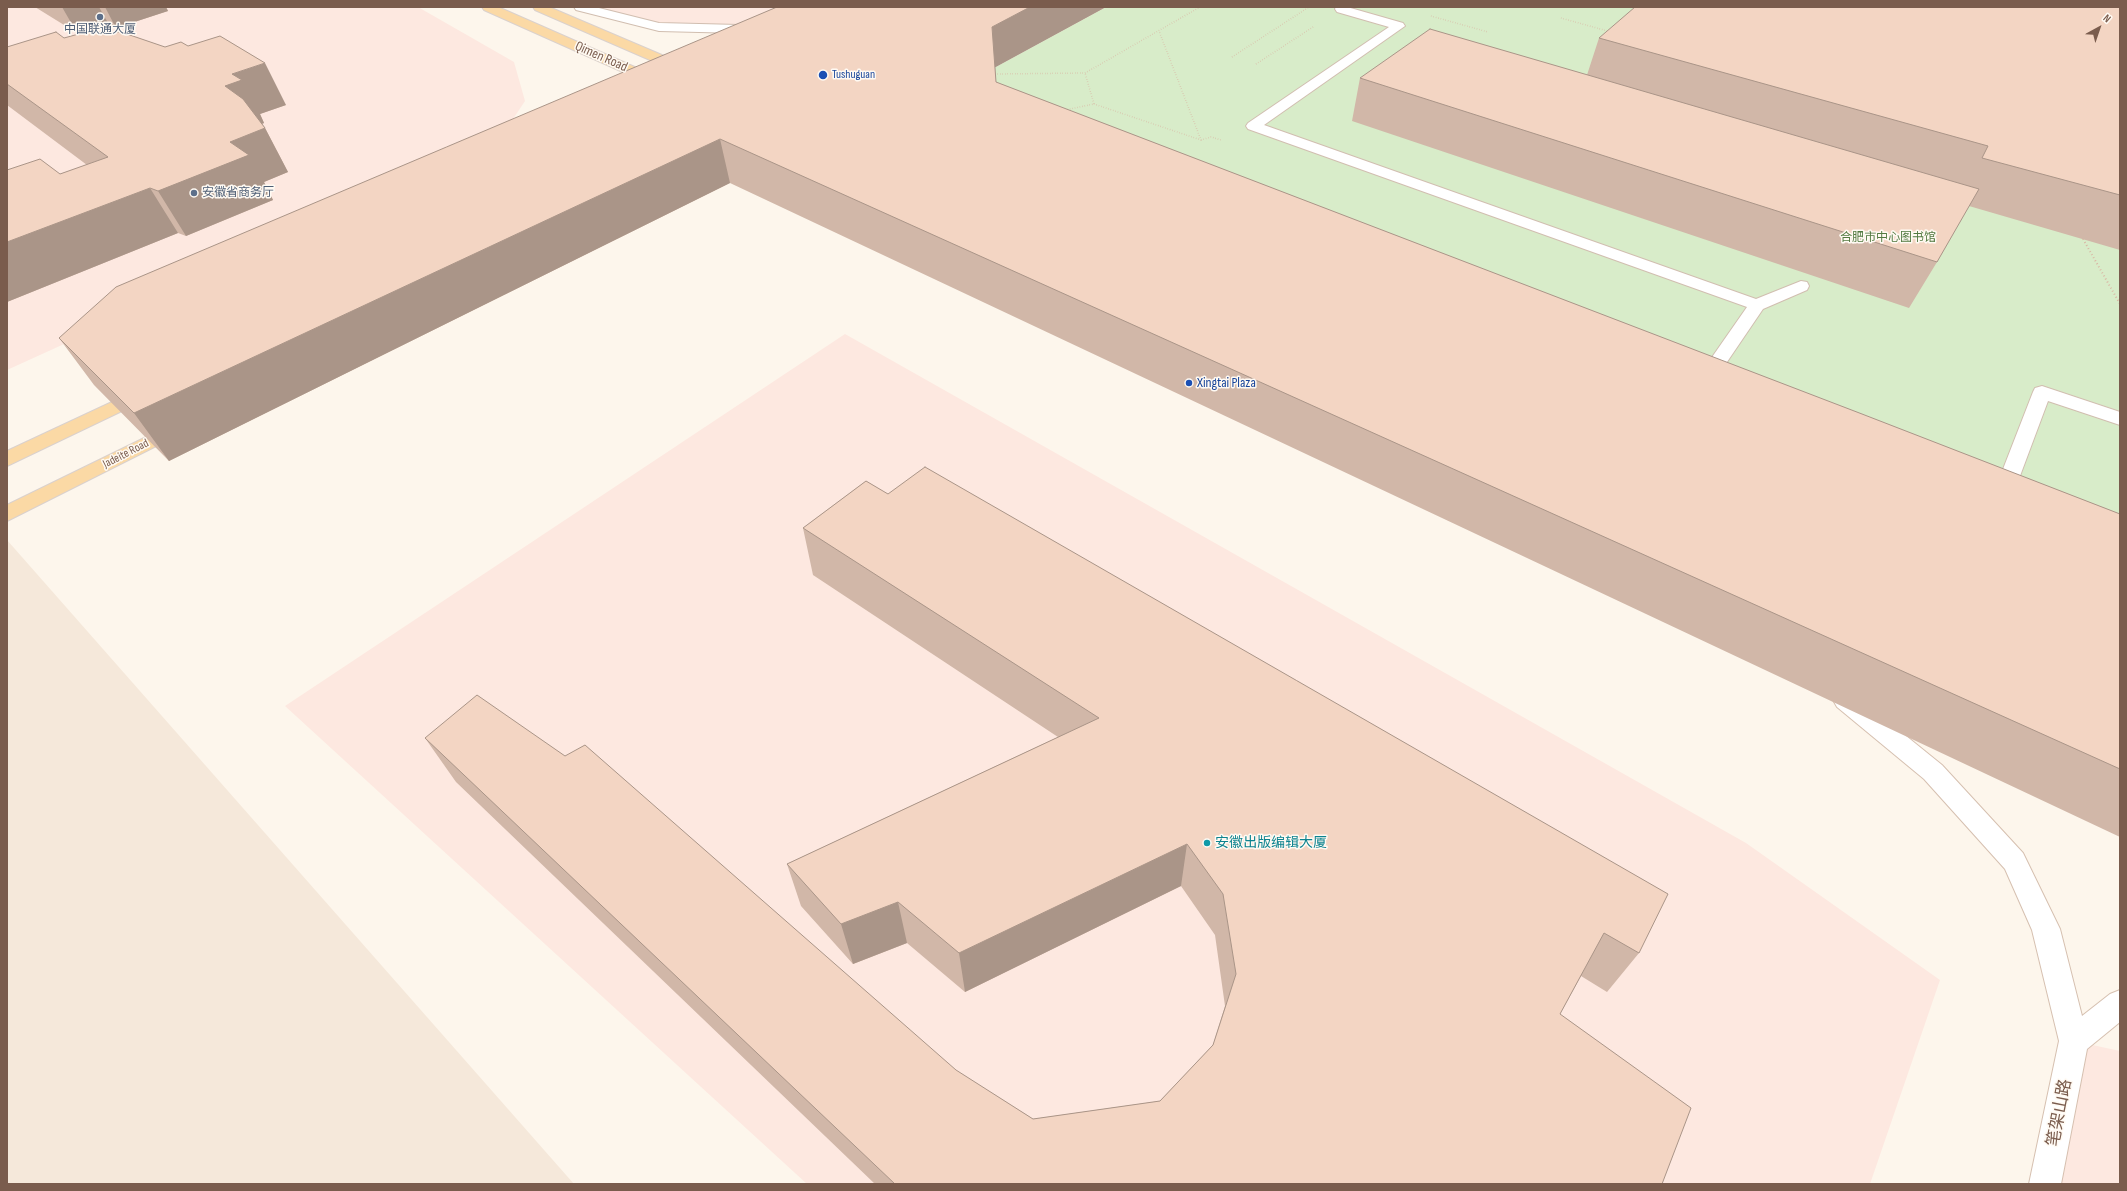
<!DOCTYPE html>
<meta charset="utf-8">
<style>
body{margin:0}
#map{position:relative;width:2127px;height:1191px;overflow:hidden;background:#fdf6ec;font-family:"Sofia Sans Condensed",sans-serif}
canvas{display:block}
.frame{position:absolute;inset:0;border:8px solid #7a5c4d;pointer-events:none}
.north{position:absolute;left:2079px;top:8px;width:40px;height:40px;-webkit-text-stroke:3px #fffaf3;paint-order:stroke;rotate:40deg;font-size:11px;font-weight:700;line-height:16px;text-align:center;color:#7a5c4d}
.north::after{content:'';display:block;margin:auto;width:14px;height:18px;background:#7a5c4d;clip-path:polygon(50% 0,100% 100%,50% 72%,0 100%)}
</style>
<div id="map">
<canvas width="2127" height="1191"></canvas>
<div class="frame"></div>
<div class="north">N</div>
</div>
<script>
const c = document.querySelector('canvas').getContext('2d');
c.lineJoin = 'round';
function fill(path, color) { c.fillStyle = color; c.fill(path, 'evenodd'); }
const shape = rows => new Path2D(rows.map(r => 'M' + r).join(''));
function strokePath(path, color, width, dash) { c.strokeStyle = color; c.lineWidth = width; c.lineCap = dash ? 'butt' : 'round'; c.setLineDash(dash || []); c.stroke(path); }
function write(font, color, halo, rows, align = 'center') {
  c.font = font + ' "Sofia Sans Condensed","Noto Sans SC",sans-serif'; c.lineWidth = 3; c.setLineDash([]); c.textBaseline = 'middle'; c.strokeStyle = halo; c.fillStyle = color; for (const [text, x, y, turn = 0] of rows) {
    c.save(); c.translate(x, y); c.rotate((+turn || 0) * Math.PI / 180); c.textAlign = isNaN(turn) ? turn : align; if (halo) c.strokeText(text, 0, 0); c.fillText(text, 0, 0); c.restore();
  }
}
fill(shape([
 [7,540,574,1184,7,1184]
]), '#f5e8da');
fill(shape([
 [7,7,418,7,514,62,525,101,499,140,429,178,7,370],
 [580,7,847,7,739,29,659,27],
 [845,334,1746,843,1940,980,1870,1184,807,1184,285,706],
 [2074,1041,2120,1051,2120,1184,2045,1184]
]), '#fde8e0');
fill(shape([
 [1106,7,2120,7,2120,582,998,124,994,68]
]), '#d8ecc9');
const lane = shape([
 [574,7,595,7,659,23,739,25,756,23,762,27,756,31,739,33,659,31,576,10,574,7],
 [1336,7,1347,7,1403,23,1405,26,1264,125,1756,299,1801,281,1807,282,1809,286,1807,290,1763,309,1710,387,1703,389,1696,387,1694,383,1747,307,1248,129,1246,126,1248,123,1389,27,1337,12,1335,9,1336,7],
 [2042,386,2120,412,2120,425,2048,401,2011,500,2008,505,2001,507,1994,505,1991,500,2033,392,2035,388,2042,386]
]);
const secondary = shape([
 [1845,690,1853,693,1942,765,2023,853,2060,929,2082,1016,2110,994,2120,990,2120,1022,2087,1049,2061,1184,2029,1184,2059,1041,2032,930,2005,869,1924,779,1837,707,1833,700,1837,693,1845,690]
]);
const primary = shape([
 [482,7,498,7,662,79,664,82,657,86,652,85,484,10,482,7],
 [533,7,549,7,690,67,692,70,690,73,680,73,535,10,533,7],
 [142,388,149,390,151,394,149,398,7,466,7,451,142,388],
 [177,422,184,424,187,428,184,432,7,521,7,505,177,422]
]);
strokePath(lane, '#d1beb0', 2);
strokePath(secondary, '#d6c0b0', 2);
strokePath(primary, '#dad1cd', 2);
strokePath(shape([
 [1431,16,1488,32],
 [1561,18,1611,32],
 [1232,57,1309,7],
 [1256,64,1313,27],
 [995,74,1085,73,1200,7],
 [1094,104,1201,140,1159,31],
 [1065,110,1094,104,1085,73],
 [1201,140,1211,137,1221,140]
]), '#d9b8a5', 1.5, [0.5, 2]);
strokePath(shape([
 [2083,239,2120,304]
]), '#d9b8a5', 2, [1, 2.5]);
fill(lane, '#fff');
fill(secondary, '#fff');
fill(primary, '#fbd9a5');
fill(shape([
 [35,7,166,7,168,11,116,28,108,23,77,33],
 [777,7,1106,7,995,67,996,82,2120,514,2120,837,730,183,169,461,94,385,59,338],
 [2120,7,2120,250,1969,206,1937,262,1909,308,1352,121,1360,78,1587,75,1599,38],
 [64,38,286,105,260,114,264,123,262,124,265,128,288,172,264,182,273,200,186,236,178,233,7,302,7,170,60,174,87,165,7,105,7,47],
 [866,481,1639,953,1607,992,1581,976,1560,1014,1662,1184,875,1184,456,782,425,738,1033,1119,1160,1101,1213,1045,1225,1006,1215,935,1181,886,965,992,907,943,853,964,801,906,787,864,1058,737,813,575,803,528]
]), '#d1b7a8');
fill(shape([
 [62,7,99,7,108,23,77,33],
 [105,7,166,7,168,11,116,28],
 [1030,7,1106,7,994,68,992,27],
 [265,63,286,105,260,114,264,123,248,129,225,86,232,74],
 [265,128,288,172,264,182,273,200,186,236,158,191,230,142],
 [720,139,730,183,169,461,134,413],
 [150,188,178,233,7,302,7,242],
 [1187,844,1181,886,965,992,959,953],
 [898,902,907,943,853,964,841,924]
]), '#aa9588');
const building = shape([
 [777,7,1030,7,992,27,996,82,1862,414,2120,514,2120,769,720,139,134,413,59,338,116,287,777,7],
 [1635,7,2120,7,2120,195,1982,158,1988,146,1599,38,1635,7],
 [1430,29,1979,189,1937,262,1360,78,1430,29],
 [56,32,64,38,86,32,121,32,165,47,181,42,188,46,220,36,265,63,232,74,242,80,225,86,243,99,265,128,230,142,249,155,158,191,150,188,7,242,7,170,40,159,60,174,108,157,7,84,7,47,56,32],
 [925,467,1668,894,1639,953,1604,933,1560,1014,1691,1108,1662,1184,895,1184,425,738,477,695,565,756,585,745,956,1070,1033,1119,1160,1101,1213,1045,1236,974,1223,894,1187,844,959,953,898,902,841,924,787,864,1099,718,803,528,866,481,888,494,925,467]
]);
fill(building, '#f3d5c3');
strokePath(building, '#aa9588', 1);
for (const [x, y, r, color] of [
 [100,17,4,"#5c6f8a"],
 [823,75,5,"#1a4fb4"],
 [194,193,4,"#5c6f8a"],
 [1189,383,4,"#1a4fb4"],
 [1207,843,4,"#0f9aa8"]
]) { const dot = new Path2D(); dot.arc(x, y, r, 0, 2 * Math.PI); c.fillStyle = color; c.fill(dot); strokePath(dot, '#fffaf3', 1.5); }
write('12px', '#4e5e75', '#fffaf3', [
 ["中国联通大厦",100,30],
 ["安徽省商务厅",202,193,"left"]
]);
write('12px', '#164399', '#fffaf3', [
 ["Tushuguan",832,75]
], 'left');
write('12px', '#537a41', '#fffaf3', [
 ["合肥市中心图书馆",1888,238]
]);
write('12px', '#7a5c4d', '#fffaf3', [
 ["Jadeite Road",126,454,-27]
]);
write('14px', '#7a5c4d', '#fffaf3', [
 ["Qimen Road",601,57,24]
]);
write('14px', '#164399', '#fffaf3', [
 ["Xingtai Plaza",1197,383]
], 'left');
write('14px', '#0d838f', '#fffaf3', [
 ["安徽出版编辑大厦",1215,843]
], 'left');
write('17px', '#7a5c4d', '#fffaf3', [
 ["笔架山路",2060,1113,-79]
]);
</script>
